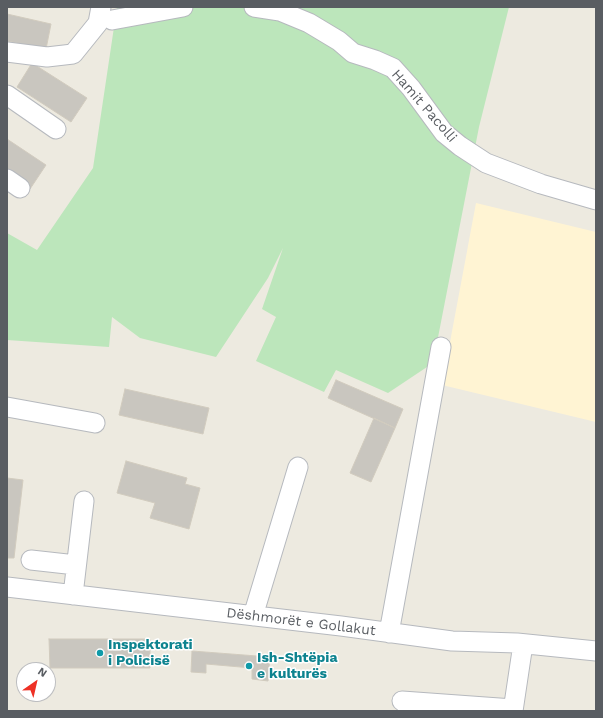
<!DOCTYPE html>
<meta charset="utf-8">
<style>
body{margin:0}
#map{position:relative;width:603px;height:718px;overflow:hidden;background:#edeae0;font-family:"Work Sans",sans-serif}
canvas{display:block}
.frame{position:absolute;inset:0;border:8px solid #595d62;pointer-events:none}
.north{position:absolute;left:16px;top:662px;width:40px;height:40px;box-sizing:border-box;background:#fff;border:1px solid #bdbec0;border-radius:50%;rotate:34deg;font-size:11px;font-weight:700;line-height:16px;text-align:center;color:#595d62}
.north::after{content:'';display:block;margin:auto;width:14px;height:18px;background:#ee3125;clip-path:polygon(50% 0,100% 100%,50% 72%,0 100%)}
</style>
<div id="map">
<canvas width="603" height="718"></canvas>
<div class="frame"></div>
<div class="north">N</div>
</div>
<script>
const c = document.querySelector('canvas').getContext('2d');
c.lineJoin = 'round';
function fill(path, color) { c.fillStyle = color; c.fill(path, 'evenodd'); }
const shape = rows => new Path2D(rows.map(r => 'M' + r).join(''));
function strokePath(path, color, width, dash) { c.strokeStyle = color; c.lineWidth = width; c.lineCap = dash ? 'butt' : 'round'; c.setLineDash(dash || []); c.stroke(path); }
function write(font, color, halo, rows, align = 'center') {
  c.font = font + ' "Work Sans",sans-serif'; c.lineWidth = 3; c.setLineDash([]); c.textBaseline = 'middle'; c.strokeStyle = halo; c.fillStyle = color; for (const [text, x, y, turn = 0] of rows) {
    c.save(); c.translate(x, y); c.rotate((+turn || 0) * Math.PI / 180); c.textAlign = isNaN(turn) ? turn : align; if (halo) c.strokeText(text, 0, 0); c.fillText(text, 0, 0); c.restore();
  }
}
fill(shape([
 [476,203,596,232,596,422,442,385]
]), '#fff4d3');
fill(shape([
 [117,7,509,7,479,127,433,363,388,393,336,370,324,392,256,361,276,317,262,309,283,248,268,278,216,357,140,338,112,317,109,347,7,340,7,233,37,250,93,168]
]), '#bce6bb');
const building = shape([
 [7,14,51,24,46,49,7,41,7,14],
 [32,63,87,98,71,122,17,87,32,63],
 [7,139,46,165,30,189,7,173,7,139],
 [336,380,403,409,395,428,328,398,336,380],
 [125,389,209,408,203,434,119,415,125,389],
 [374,418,395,428,371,482,350,473,374,418],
 [126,461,187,478,185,484,200,488,189,529,150,518,155,503,117,493,126,461],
 [7,478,23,480,14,558,7,558,7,478],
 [49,639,150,639,150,668,50,668,49,639],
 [192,651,270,657,268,681,252,679,252,668,206,664,206,673,191,672,192,651]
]);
fill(building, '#c9c6bf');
strokePath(building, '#d1cbbe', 1);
const minor = shape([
 [254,7,280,11,309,23,339,41,353,53,375,60,393,68,411,88,444,133,460,146,486,163,541,184,596,200],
 [112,20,183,7],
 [7,52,47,57,73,54,98,23,101,7],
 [7,95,56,129],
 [7,179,20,188],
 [7,407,95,423],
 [31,560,76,565],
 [7,587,341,626,452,641,517,643,596,651],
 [73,595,84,501],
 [253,616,298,467],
 [389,633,441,347],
 [402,701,513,709],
 [513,711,523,644]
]);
strokePath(minor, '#b6b9be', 21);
strokePath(minor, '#fff', 19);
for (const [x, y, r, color] of [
 [100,653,4,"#0f9aa8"],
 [249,666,4,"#0f9aa8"]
]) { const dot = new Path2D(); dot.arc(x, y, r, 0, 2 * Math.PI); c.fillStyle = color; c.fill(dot); strokePath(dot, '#fff', 1.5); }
write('14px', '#595d62', '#fff', [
 ["Hamit Pacolli",424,106,49],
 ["Dëshmorët e Gollakut",301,622,7]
]);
write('bold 14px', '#0d838f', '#fff', [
 ["Inspektorati",108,645],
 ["i Policisë",108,661],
 ["Ish-Shtëpia",257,658],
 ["e kulturës",257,674]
], 'left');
</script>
